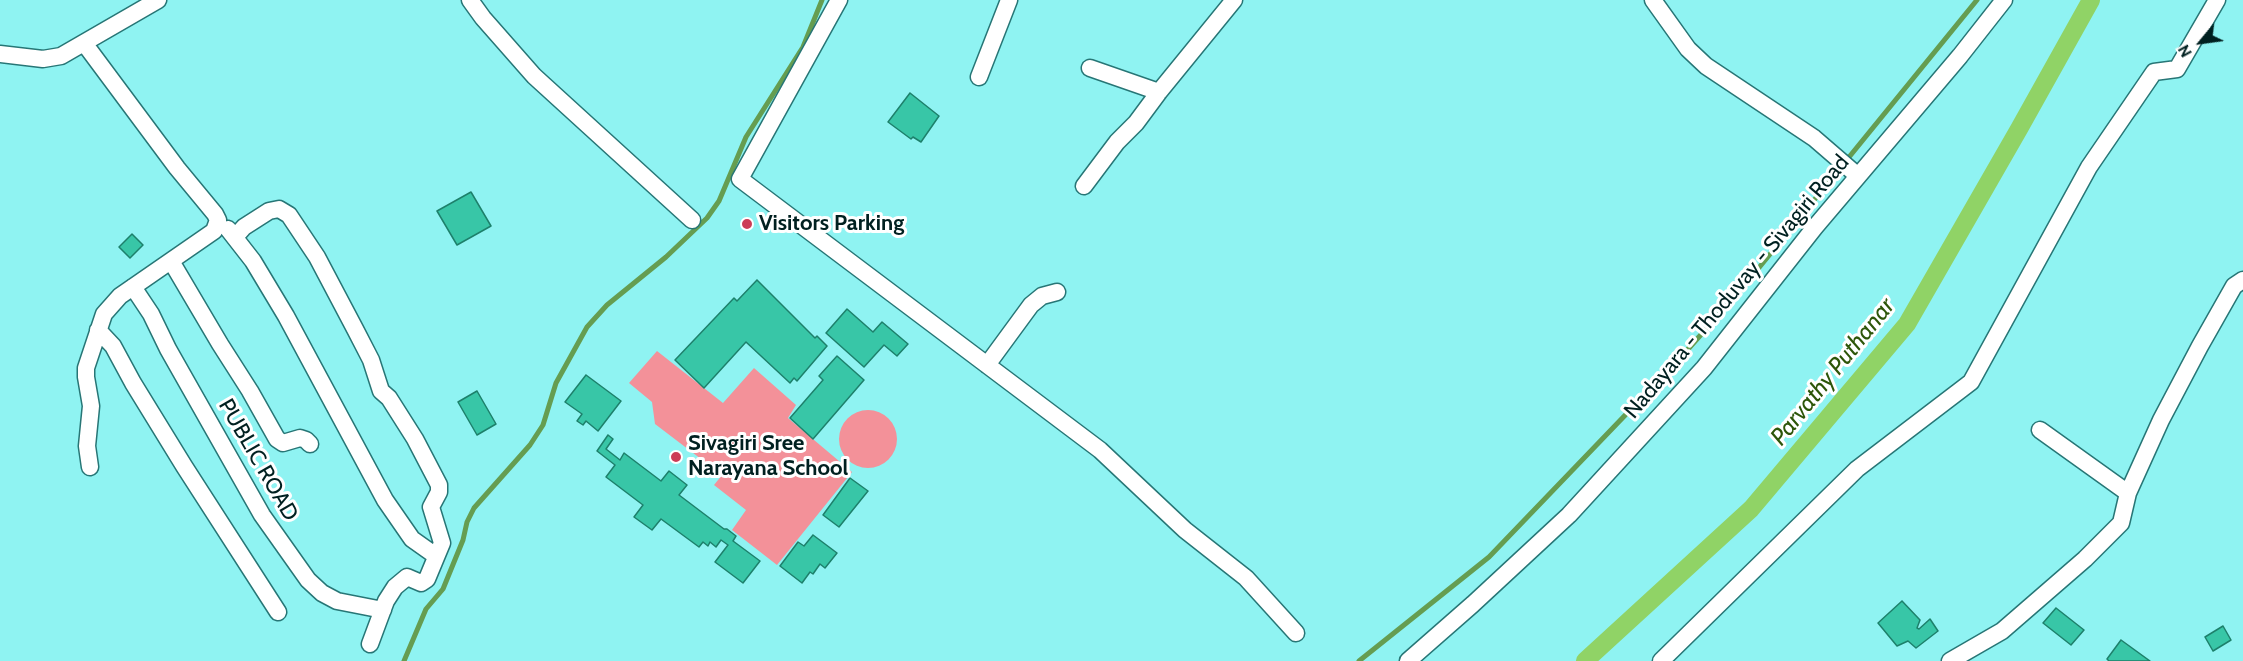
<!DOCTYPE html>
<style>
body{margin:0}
#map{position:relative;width:2243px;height:661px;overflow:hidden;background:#8ff3f2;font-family:Cabin,sans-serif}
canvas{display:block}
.north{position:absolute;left:2171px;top:12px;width:60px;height:60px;-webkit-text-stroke:4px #fff;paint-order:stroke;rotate:241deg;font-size:16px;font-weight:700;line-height:24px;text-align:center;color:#002020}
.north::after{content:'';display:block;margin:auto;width:21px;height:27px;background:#002020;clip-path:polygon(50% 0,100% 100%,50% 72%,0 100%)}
</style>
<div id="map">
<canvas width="2243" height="661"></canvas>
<div class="north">N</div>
</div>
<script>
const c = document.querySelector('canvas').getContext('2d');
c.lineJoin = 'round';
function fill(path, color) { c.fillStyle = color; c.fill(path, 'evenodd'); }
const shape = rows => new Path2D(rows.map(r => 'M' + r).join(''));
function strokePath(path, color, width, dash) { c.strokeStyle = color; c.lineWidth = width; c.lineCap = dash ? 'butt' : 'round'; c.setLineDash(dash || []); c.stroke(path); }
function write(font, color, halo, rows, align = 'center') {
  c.font = font + ' Cabin,sans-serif'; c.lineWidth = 6; c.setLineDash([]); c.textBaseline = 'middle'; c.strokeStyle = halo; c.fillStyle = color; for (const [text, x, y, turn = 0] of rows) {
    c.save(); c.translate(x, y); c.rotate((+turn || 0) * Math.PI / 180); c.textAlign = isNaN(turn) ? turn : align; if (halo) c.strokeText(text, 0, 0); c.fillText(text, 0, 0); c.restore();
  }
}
fill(shape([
 [657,351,723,403,754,368,796,405,788,418,852,472,777,565,732,530,746,510,714,485,722,475,655,424,652,402,629,383],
 '839 439a29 29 0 1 1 58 0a29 29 0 1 1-58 0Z'
]), '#f39199');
strokePath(shape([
 [404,661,426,609,443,589,463,540,467,522,474,508,530,445,543,425,556,383,587,327,607,305,666,257,707,218,719,201,746,137,803,47,822,0],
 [1359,661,1489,557,1681,357,1740,291,1977,0]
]), '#659d51', 5);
strokePath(shape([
 [1585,661,1751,509,1907,324,2019,129,2091,0]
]), '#90d366', 18);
const building = shape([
 [910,93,939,116,921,142,913,137,911,139,888,122,910,93],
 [471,192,491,226,457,245,437,211,471,192],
 [132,234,143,245,130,258,119,247,132,234],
 [757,280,815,338,817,336,827,346,797,381,794,378,790,383,746,342,704,388,675,360,734,298,737,301,757,280],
 [847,309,873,332,882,322,908,344,897,356,884,345,864,367,826,333,847,309],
 [837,356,864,380,813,439,790,418,823,380,819,376,837,356],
 [586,375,621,401,598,431,586,421,583,425,577,421,582,414,565,402,586,375],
 [477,391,496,424,477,435,458,402,477,391],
 [608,435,613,439,606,449,620,460,624,453,661,481,669,471,687,485,679,495,724,529,727,529,736,536,733,541,760,561,743,583,715,562,728,545,721,540,716,547,710,542,708,546,703,542,699,547,661,519,652,530,634,517,643,505,606,477,615,465,597,451,608,435],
 [850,478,868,491,839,527,823,515,850,478],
 [813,535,837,553,825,568,820,564,813,574,810,572,802,583,780,566,798,542,804,546,813,535],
 [1902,601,1920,620,1917,628,1919,629,1930,619,1938,631,1916,648,1908,641,1897,646,1878,623,1902,601],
 [2056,608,2084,630,2071,645,2043,623,2056,608],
 [2223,626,2231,640,2213,651,2205,637,2223,626],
 [2121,640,2150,661,2109,661,2107,659,2121,640]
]);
fill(building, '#38c6a7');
strokePath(building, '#1d806b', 1.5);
const street = shape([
 [470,0,483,18,534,76,692,220],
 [839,0,740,179,1100,450,1185,530,1246,578,1296,633],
 [1653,0,1688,49,1706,66,1814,138,1858,176],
 [84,43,177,168,215,214,218,220,214,231,120,296,104,314,86,368,86,377,91,406,87,446,90,467],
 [0,54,43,59,61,56,158,0],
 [1090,68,1159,92],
 [979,77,1009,0],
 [1084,186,1117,142,1136,123,1159,92,1234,0],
 [228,229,253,261,286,316,385,500,412,539,436,556],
 [236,236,244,227,269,211,279,209,289,215,317,257,355,329,371,360,381,391,389,398,415,439,439,485,439,492,431,507,442,543,427,579,421,583,407,577,395,587,386,601,370,644],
 [171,261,220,344,250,391,277,439,283,443,300,438,306,440,310,444],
 [133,287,151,314,168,349,262,515,308,580,322,593,337,601,383,610],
 [98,330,113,346,133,383,184,466,278,612],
 [987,365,1031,305,1042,296,1057,292],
 [2040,430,2128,493],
 [1408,661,1473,604,1569,515,1704,368,1815,227,1960,56,2004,0],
 [1661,661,1857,469,1971,382,2089,167,2154,72,2177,69,2217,0],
 [1950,661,2002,631,2085,559,2121,523,2128,493,2161,420,2200,346,2234,286,2243,280]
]);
strokePath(street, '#277676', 19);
strokePath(street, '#fff', 16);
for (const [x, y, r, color] of [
 [747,224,6,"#cc3c56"],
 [676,457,6,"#cc3c56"]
]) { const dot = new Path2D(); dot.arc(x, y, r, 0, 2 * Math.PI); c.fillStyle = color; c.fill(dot); strokePath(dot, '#fff', 2); }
write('bold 22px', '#002020', '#fff', [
 ["Visitors Parking",759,224],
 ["Sivagiri Sree",688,444],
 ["Narayana School",688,469]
], 'left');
write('22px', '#002020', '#fff', [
 ["Nadayara - Thoduvay - Sivagiri Road",1737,287,-50],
 ["PUBLIC ROAD",258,460,60]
]);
write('italic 24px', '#2d5609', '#fff', [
 ["Parvathy Puthanar",1833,372,-51]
]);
</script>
